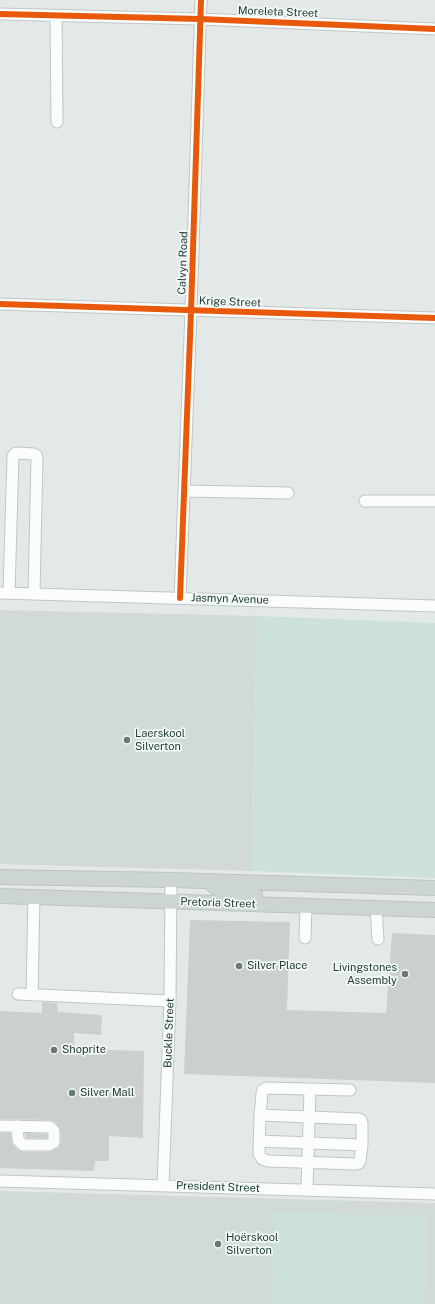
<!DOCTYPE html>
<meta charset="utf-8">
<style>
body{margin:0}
canvas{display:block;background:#e3e9e8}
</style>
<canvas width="435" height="1304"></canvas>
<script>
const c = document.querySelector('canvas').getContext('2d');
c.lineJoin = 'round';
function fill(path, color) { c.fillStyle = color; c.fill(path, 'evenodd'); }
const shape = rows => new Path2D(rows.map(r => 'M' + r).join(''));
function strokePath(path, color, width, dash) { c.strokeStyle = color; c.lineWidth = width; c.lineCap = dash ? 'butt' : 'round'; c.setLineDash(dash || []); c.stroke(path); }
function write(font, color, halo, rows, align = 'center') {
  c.font = font + ' "Public Sans",sans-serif'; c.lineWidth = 3.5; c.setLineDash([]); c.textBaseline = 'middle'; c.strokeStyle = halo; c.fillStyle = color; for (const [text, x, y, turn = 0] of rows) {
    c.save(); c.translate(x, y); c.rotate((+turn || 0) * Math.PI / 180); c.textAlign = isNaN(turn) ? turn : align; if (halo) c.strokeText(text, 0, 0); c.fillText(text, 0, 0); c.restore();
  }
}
fill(shape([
 [0,610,257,616,252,871,0,864],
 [0,1191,435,1203,435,1304,0,1304]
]), '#d1dad8');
fill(shape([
 [257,616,435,623,435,878,252,871],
 [274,1212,426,1217,425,1304,272,1304]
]), '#cce2d8');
fill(shape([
 [190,920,290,922,287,1010,386,1013,392,933,435,935,435,1083,184,1074],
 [42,1002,57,1003,58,1012,102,1015,101,1035,74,1033,74,1049,144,1051,143,1138,109,1136,109,1161,95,1161,94,1171,0,1168,0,1133,10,1133,13,1145,18,1150,23,1152,49,1152,58,1148,61,1142,61,1131,59,1127,55,1122,51,1120,0,1119,0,1011,42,1013],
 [25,1133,47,1134,47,1138,26,1138]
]), '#cbd0cf');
const minor = shape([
 [0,14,200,19,435,29],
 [56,16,57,122],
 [0,304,435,318],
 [184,491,288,493],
 [365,501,435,501],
 [0,593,435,606],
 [9,593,13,456,16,453,34,454,36,455,37,458,34,594],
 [180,598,191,311,201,0],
 [376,908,378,939],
 [305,938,306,906],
 [18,994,170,1001],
 [32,995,34,897],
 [260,1115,359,1119,361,1120,362,1123,362,1145,360,1161,359,1163,356,1164,268,1161,262,1159,259,1154,260,1115,262,1093,263,1090,267,1088,350,1090],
 [0,1126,50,1127,54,1131,54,1142,49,1145,23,1145,18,1140,17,1126],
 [259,1141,362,1145],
 [0,1181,435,1194],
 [163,1185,170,1001,171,880],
 [307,1190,310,1090]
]);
const major = shape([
 [0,877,171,880,435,888],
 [209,882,218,889,227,893,255,895],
 [0,896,435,910]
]);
strokePath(minor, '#c0c6c5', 13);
strokePath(major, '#bcc5c4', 16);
strokePath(minor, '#fbfcfc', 11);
strokePath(major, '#cdd5d4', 14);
strokePath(shape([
 [0,14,200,19,435,29],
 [0,304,435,318],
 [180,598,191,311,201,0]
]), '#e8590c', 6);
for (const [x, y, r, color] of [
 [127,740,4,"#667977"],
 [239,966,4,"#667977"],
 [405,974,4,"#667977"],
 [54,1050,4,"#667977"],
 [72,1093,4,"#667977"],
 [218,1244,4,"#667977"]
]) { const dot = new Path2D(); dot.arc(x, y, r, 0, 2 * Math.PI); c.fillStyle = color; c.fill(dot); strokePath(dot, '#f2f8f6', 1.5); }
write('11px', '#223c3a', '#f2f8f6', [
 ["Moreleta Street",278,12,2],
 ["Calvyn Road",183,263,-88],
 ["Krige Street",230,302,2],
 ["Jasmyn Avenue",230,599,2],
 ["Pretoria Street",218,903,2],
 ["Buckle Street",169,1033,-88],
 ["President Street",218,1187,2]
]);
write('11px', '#223c3a', '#f2f8f6', [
 ["Laerskool",135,734],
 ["Silverton",135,747],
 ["Silver Place",247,966],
 ["Livingstones",397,968,"right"],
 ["Assembly",397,981,"right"],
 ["Shoprite",62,1050],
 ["Silver Mall",80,1093],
 ["Hoërskool",226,1238],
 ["Silverton",226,1251]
], 'left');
</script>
